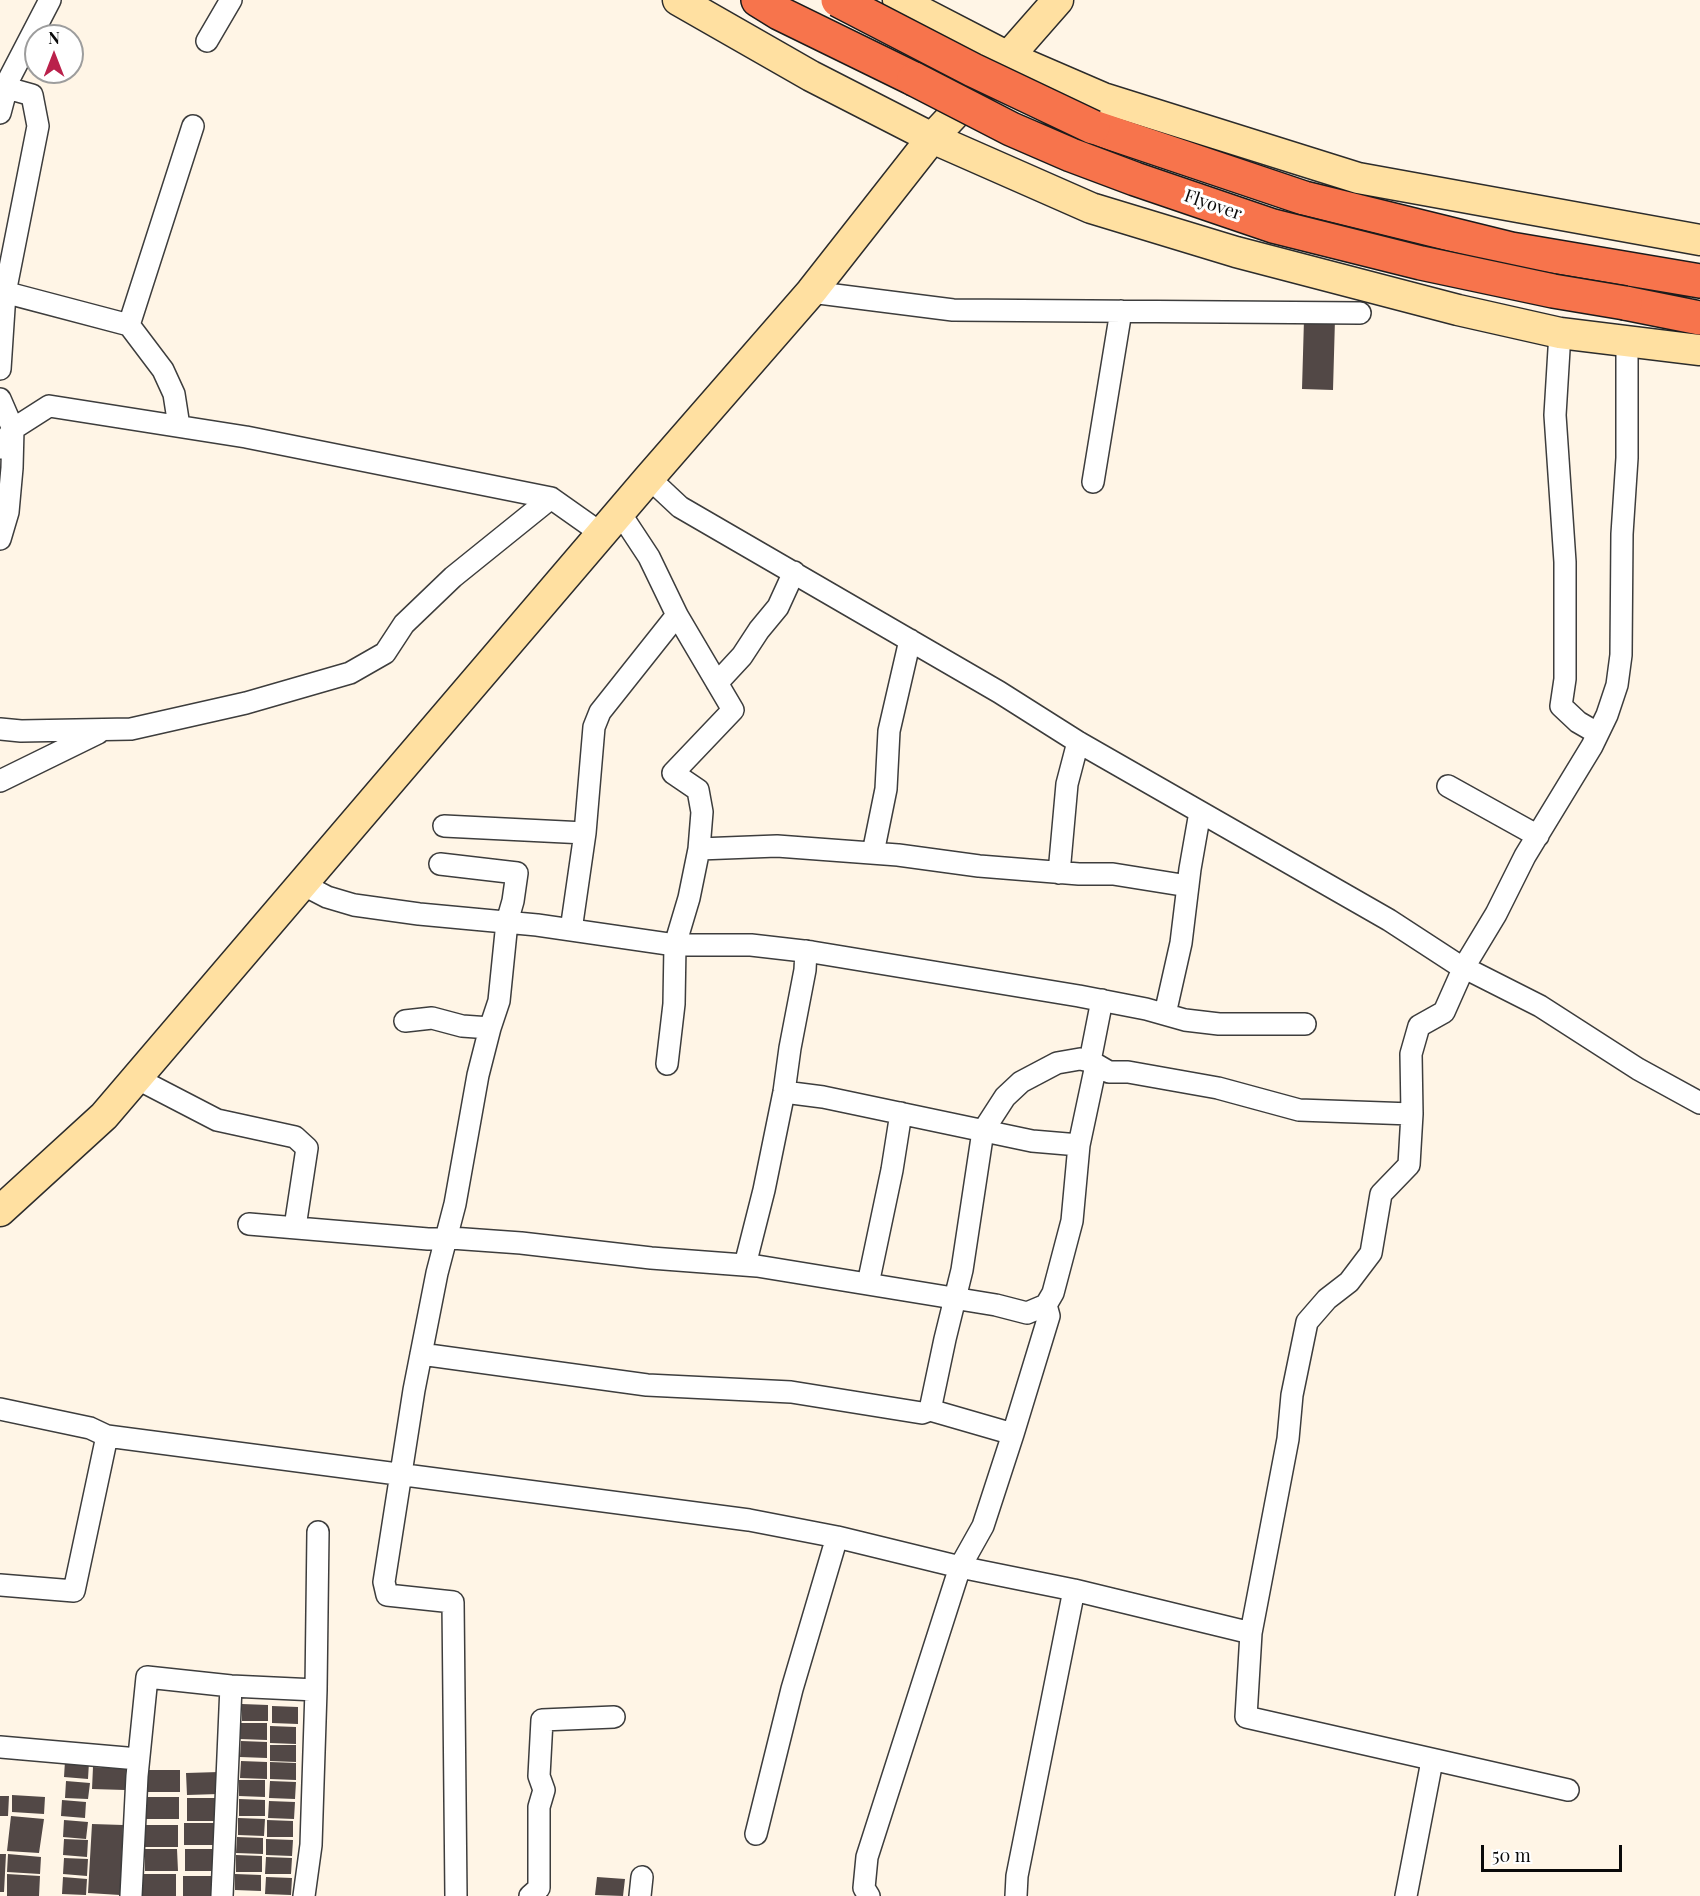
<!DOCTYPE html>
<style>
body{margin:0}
#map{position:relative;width:1700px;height:1896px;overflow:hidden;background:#fff5e6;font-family:"Playfair Display",serif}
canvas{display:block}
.north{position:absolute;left:24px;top:24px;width:60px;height:60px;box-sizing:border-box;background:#fff;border:2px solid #9d9d9d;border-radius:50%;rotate:0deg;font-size:16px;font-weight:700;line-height:24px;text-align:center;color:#0a0a0a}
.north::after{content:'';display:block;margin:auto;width:21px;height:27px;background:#ba214b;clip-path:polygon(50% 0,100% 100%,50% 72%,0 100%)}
.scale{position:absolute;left:1481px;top:1845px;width:141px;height:27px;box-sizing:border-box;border:3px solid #0a0a0a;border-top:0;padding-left:8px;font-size:18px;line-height:21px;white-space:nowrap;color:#0a0a0a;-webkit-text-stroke:4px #fff;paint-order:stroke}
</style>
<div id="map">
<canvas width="1700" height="1896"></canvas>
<div class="north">N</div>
<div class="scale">50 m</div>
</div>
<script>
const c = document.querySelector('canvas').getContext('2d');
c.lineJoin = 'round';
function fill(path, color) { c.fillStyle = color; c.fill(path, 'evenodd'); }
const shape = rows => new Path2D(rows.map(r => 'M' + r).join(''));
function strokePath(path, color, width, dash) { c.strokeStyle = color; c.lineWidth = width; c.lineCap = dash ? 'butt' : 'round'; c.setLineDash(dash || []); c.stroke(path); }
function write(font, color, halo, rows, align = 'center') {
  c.font = font + ' "Playfair Display",serif'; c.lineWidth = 6; c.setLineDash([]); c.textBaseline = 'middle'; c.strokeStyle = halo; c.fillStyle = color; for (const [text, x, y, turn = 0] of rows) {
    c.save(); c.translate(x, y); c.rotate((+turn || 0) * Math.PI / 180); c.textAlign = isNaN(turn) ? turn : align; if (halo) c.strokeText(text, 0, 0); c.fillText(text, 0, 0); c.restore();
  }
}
fill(shape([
 [1304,319,1335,319,1333,390,1302,389],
 [242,1704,268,1705,268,1721,242,1721],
 [272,1706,298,1707,298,1724,272,1723],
 [241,1723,267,1723,267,1740,240,1739],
 [270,1726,296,1727,296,1744,270,1743],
 [241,1741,267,1742,267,1758,240,1757],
 [270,1745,296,1745,296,1762,270,1761],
 [65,1761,89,1762,88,1779,64,1777],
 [241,1761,267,1762,267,1779,240,1778],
 [270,1762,296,1763,296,1780,270,1779],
 [93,1767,126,1769,125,1790,92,1789],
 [147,1770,180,1770,180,1792,147,1792],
 [219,1772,219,1794,187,1795,186,1773],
 [239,1780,265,1780,265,1797,239,1796],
 [66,1781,90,1783,88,1799,65,1798],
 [270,1781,296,1782,295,1799,269,1798],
 [12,1795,45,1797,44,1814,12,1812],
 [0,1796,9,1796,8,1816,0,1816],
 [146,1797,179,1797,179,1819,146,1819],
 [187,1798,220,1798,220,1821,187,1821],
 [239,1799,265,1800,265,1816,239,1816],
 [62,1800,86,1802,85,1818,61,1816],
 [269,1801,295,1802,294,1819,268,1818],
 [11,1816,44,1819,39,1853,7,1851],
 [238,1818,265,1819,264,1836,238,1835],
 [64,1820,88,1822,86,1839,63,1837],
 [267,1820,293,1821,293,1837,267,1837],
 [184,1823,217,1823,217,1845,184,1845],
 [92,1824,123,1825,120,1895,88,1893],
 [145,1825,178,1825,178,1847,145,1847],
 [237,1837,263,1838,263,1854,236,1853],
 [64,1839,88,1840,87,1857,63,1855],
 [266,1839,293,1840,292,1856,266,1855],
 [145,1849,177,1849,178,1871,145,1871],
 [185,1849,218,1849,218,1871,185,1871],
 [0,1854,6,1854,4,1892,0,1892],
 [8,1854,41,1857,40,1874,7,1872],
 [236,1855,262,1856,262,1872,236,1872],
 [266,1857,292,1858,291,1874,265,1874],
 [64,1858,88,1859,87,1876,63,1874],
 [7,1874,40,1876,39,1896,7,1896],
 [143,1874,176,1874,176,1896,143,1896],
 [235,1874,261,1875,261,1891,235,1890],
 [183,1876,216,1876,216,1896,183,1896],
 [63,1877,87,1879,86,1895,62,1894],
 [266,1877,292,1878,291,1895,265,1894],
 [597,1877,625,1879,623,1896,595,1895]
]), '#524846');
const street = shape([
 [207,41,231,0],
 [0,89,7,88,32,95,38,126,5,293,0,369],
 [0,113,9,79,50,0],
 [0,291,129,325,163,370,174,394,179,426],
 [811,292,953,310,1360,313],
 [129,325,193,126],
 [1560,333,1555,415,1565,562,1565,679,1561,706,1578,722,1597,733],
 [0,399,13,429,12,468,8,512,0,539],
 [0,448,13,429,49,406,246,437,551,498,602,534],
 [649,478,680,507,999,692,1078,742,1389,920,1455,963,1540,1006,1638,1069,1700,1103],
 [1093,482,1121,311],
 [620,513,649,557,677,615,733,710,673,773,698,790,702,812,699,849,689,898,675,945,674,1004,667,1064],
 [717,683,742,656,759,630,778,607,794,572],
 [0,729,21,731,131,729,246,703,350,673,385,653,404,624,453,577,551,498],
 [0,781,98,733],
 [1448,786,1538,836],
 [444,826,585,833],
 [699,849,777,846,898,855,979,866,1079,874,1113,874,1188,886],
 [873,853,886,789,889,731,910,640],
 [440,864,517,873,513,901,507,922,499,1001,490,1028,478,1075,455,1204,437,1273,414,1390,384,1582,387,1595,453,1602,456,1896],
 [1059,873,1067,784,1078,742],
 [302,884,327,897,354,905,419,914,537,925,675,945,751,945,812,952,1079,996,1146,1009,1185,1020,1219,1024,1305,1024],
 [571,930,585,833,594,727,600,712,677,615],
 [1165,1014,1181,943,1190,869,1200,812],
 [405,1021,432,1018,462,1026,490,1028],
 [1090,1061,1102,1000],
 [136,1078,217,1120,295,1137,307,1148,295,1227],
 [784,1092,823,1097,1032,1141,1079,1145],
 [249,1224,428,1239,445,1239,451,1238,521,1243,651,1258,757,1266,996,1305,1027,1313,1046,1305,1053,1293,1072,1221,1079,1145,1096,1065],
 [745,1265,764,1190,784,1092,790,1048,805,970,806,951],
 [868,1284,892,1170,901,1113],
 [421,1354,647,1385,791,1392,922,1413,930,1410,1013,1434],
 [0,1409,90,1428,107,1436,749,1520,837,1537,960,1567,1074,1590,1251,1633],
 [930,1410,945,1339,962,1270,983,1131,1005,1097,1021,1082,1057,1063,1080,1059,1090,1061,1109,1072,1128,1072,1218,1088,1299,1110,1412,1114],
 [0,1585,74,1591,107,1436],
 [0,1747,138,1759],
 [1568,1790,1246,1717,1251,1633,1288,1439,1292,1395,1307,1322,1327,1299,1349,1282,1371,1253,1381,1194,1409,1165,1412,1114,1411,1054,1419,1026,1444,1012,1464,967,1496,914,1525,856,1592,746,1607,715,1617,685,1621,655,1622,534,1627,458,1627,340],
 [756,1834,792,1689,837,1537],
 [131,1896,137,1776,147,1677,231,1686,316,1690],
 [222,1896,231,1686],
 [304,1896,311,1845,316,1690,318,1532],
 [530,1896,539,1888,539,1807,544,1790,539,1776,542,1720,614,1717],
 [640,1896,642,1877],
 [869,1896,864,1888,867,1857,960,1567,983,1526,1013,1434,1049,1316,1046,1305],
 [1016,1896,1017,1876,1074,1590],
 [1406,1896,1432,1761]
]);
const secondary = shape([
 [678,0,811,76,932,138,1091,208,1236,252,1458,310,1560,333,1700,350],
 [898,0,1008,57,1103,98,1358,178,1700,240],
 [0,1211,104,1116,649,478,811,292,932,138,1008,57,1058,0]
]);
const highway = shape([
 [758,0,779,13,914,79],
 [1093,127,1304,198,1511,249,1700,281],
 [1625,303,1700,318]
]);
strokePath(street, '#3d3d3d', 24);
strokePath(secondary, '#2c2c2c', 33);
strokePath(highway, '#1b1b1b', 36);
strokePath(street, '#fff', 21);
strokePath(secondary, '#ffe0a1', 30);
strokePath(highway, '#f7744c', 33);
const highwayBridge = shape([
 [838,0,973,70,1093,127],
 [914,79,1011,129,1071,155,1135,179,1273,226,1421,263,1553,291,1625,303]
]);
strokePath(highwayBridge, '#1b1b1b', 36, []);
strokePath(highwayBridge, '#f7744c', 33);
write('18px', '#0a0a0a', '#fff', [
 ["Flyover",1213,205,19]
]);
</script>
